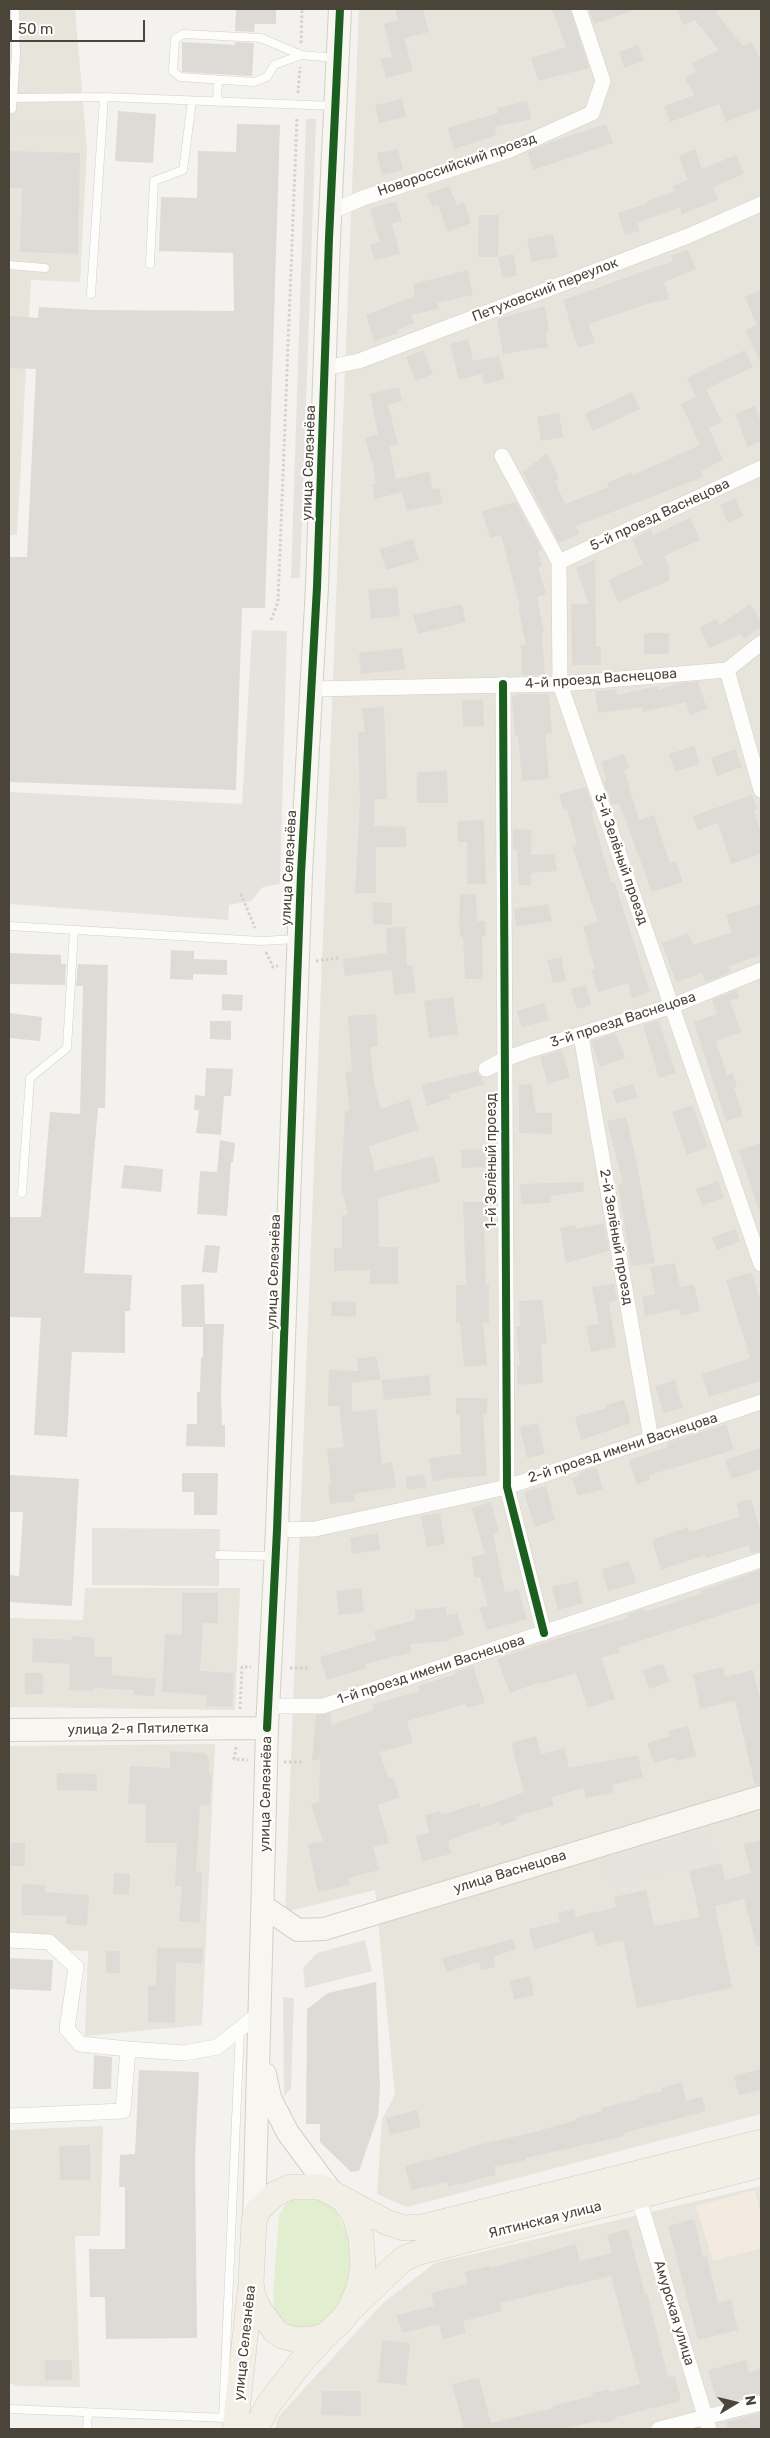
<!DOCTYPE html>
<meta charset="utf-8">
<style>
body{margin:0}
#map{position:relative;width:770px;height:2438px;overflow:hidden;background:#f4f2ee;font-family:Rubik,sans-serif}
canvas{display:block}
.frame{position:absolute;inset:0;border:10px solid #4b4439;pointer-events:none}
.north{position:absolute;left:710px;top:2378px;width:50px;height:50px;-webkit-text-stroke:4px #fff;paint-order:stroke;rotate:81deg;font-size:14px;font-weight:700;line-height:20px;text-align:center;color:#4b4439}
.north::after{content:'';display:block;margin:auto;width:18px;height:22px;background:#4b4439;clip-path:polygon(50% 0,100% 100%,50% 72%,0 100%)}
.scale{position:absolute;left:10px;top:20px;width:135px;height:22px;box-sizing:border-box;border:2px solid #4b4439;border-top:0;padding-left:6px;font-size:15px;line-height:18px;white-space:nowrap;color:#4b4439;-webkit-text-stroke:4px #fff;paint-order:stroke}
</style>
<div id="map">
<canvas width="770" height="2438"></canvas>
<div class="frame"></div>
<div class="north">N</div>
<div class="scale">50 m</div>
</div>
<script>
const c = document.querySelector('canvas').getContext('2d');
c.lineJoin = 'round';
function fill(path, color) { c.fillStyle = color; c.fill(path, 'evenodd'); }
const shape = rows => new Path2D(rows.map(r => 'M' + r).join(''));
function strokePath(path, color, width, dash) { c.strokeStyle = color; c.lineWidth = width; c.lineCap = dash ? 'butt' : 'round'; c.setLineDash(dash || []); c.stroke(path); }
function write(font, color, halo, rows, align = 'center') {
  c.font = font + ' Rubik,sans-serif'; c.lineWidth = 4.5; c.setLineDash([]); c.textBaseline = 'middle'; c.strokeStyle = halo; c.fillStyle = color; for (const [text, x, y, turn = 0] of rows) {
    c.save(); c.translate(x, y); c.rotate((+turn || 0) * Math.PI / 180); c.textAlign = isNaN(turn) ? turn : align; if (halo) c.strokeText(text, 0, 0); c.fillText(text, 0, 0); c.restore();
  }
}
fill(shape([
 [9,9,75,9,87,150,80,282,31,280,17,535,9,535],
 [359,9,761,9,761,2114,407,2207,377,2194,382,2119,395,2095,375,1890,285,1912],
 [85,1588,240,1588,235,1710,9,1707,9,1618,83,1620],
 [215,1744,202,2025,85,2036,88,1951,9,1948,9,1746],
 [103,2126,100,2236,75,2236,80,2387,16,2386,9,2382,9,2130],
 [761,2186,761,2429,275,2429,278,2417,383,2303,435,2263]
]), '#e7e4dc');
fill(shape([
 [755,2190,761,2216,761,2248,713,2261,696,2206]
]), '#f3ebdf');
fill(shape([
 [312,2194,335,2207,348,2237,351,2265,347,2286,334,2311,323,2322,311,2330,291,2326,280,2319,275,2310,273,2295,279,2216,285,2205,295,2198]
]), '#e1eecf');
fill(shape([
 [306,119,316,119,300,578,291,578],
 [9,122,81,125,81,133,9,130],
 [252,630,287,631,280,884,263,887,251,901,229,905,228,920,9,904,9,792,242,804],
 [92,1528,220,1529,219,1586,92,1585],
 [708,1830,716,1859,609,1890,601,1862],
 [365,1940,372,1971,305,1988,303,1968,317,1953],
 [283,1997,294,1998,291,2088,284,2097]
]), '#e6e3df');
fill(shape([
 [236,9,276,9,276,24,255,24,254,32,235,31],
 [395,9,423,9,429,32,404,38,413,71,386,78,381,59,392,57,384,24,398,20],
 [552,9,570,9,589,68,538,81,531,58,566,47],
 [589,9,632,9,633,11,594,24],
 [677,9,722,9,716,12,718,15,743,46,751,42,761,60,761,108,726,122,719,104,670,122,664,106,695,95,685,79,696,70,692,63,719,50,695,20,683,25],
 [182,42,235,45,235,42,254,43,252,76,182,72],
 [638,45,643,61,624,68,619,52],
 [402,99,406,117,379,123,375,105],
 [527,101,531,119,494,127,497,135,454,149,448,128,498,113,497,108],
 [118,111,156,114,153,163,115,161],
 [237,124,280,125,265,608,242,608,236,790,9,782,9,557,27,557,36,369,9,368,9,316,38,318,39,307,93,310,234,311,233,253,159,251,161,197,197,198,198,151,236,152],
 [606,124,613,143,533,170,528,152,551,142],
 [398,149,403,170,382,175,377,153],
 [695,149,702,169,736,155,744,174,713,187,718,200,682,214,680,207,637,223,640,231,625,235,618,213,646,204,646,202,674,191,672,186,688,180,679,156],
 [9,151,80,153,78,254,20,252,22,188,9,188],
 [449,186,457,205,464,202,471,223,448,232,438,205,433,207,427,194],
 [396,201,402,221,392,224,400,254,374,260,370,245,380,242,370,209],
 [479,215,499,215,498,257,478,257],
 [553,234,558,257,532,262,527,239],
 [688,250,696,269,664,282,669,299,647,304,589,324,595,343,578,348,563,300,673,261,671,256],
 [513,254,517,275,503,278,498,257],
 [468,270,473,295,437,303,439,309,411,315,414,323,397,330,398,333,374,341,366,315,415,296,413,284],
 [761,290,761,363,745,330,757,325,745,297],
 [545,306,549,331,545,332,548,347,503,354,497,319],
 [468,339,473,361,499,356,505,379,484,384,482,374,459,380,450,344],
 [423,350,433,374,416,381,406,357],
 [745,350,753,367,706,389,722,422,709,428,723,460,701,471,703,477,576,526,579,534,559,543,523,472,547,453,559,478,555,481,565,504,609,487,607,483,632,472,633,475,700,445,681,404,696,397,687,378],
 [399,387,402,401,388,405,398,444,389,446,396,479,429,472,433,490,439,488,443,503,407,511,402,492,375,499,372,484,376,484,373,466,365,438,378,434,370,394],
 [632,392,640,409,593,431,585,414],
 [755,406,761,423,761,441,748,447,735,414],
 [559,413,563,437,541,441,537,417],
 [735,498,743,516,728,523,720,505],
 [516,502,542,550,538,552,542,566,538,567,546,594,537,597,544,632,542,633,545,675,522,675,521,645,526,645,518,607,520,607,501,535,490,538,482,511],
 [690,518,700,540,664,556,669,567,669,581,618,602,608,580,643,564,632,539,650,530,653,535],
 [413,539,419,560,386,570,380,549],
 [595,560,596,647,601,647,601,665,572,665,571,604,589,604,576,568],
 [397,587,400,616,371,619,368,590],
 [462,604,466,622,418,634,413,615],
 [750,604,761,621,761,627,744,639,741,634,709,648,700,627,716,619,719,625],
 [644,633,669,633,669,654,644,654],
 [402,648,405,669,361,674,359,653],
 [698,682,707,709,690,715,686,702,643,712,642,707,598,713,595,691,616,689,617,695,658,686,659,690,679,683],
 [524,694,549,694,552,733,545,734,549,779,522,781,518,736,515,736,512,696],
 [462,700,483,700,484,726,463,727],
 [384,706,387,799,375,799,374,826,406,827,406,847,376,847,376,893,355,893,360,801,358,732,365,732,362,709],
 [694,746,700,764,675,772,669,754],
 [735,749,742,767,717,776,711,758],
 [624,754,629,768,624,770,639,820,654,815,670,863,676,861,683,882,652,892,619,803,612,805,604,782,607,780,601,762],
 [447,771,448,803,417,803,417,772],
 [586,787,594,810,591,811,611,882,614,881,650,992,632,998,628,983,598,992,591,970,595,969,583,926,598,922,572,846,577,844,567,809,563,810,559,794],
 [752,795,757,809,754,810,761,834,761,854,731,864,718,823,698,830,693,816],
 [484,820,486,884,467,884,467,842,458,842,457,821],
 [513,829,531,830,531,855,554,854,557,871,531,873,531,885,519,885,517,850,513,850],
 [476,894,477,921,485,921,486,936,482,936,483,979,465,979,463,937,460,937,459,922,460,895],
 [373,902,392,903,392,925,373,924],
 [548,904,552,921,516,927,514,909],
 [761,904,761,955,729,966,731,972,705,982,702,973,676,982,662,943,688,933,693,945,732,932,726,915],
 [405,927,407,965,412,965,416,992,394,995,392,970,345,976,343,959,387,953,386,928],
 [171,950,194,951,194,959,227,960,227,975,193,974,193,980,170,979],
 [9,953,61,955,61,964,66,964,65,985,9,984],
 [561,957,566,980,553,983,547,960],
 [78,964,108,965,105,1108,98,1108,84,1273,132,1275,130,1311,125,1311,125,1353,72,1352,67,1437,34,1435,41,1318,9,1317,9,1217,41,1217,50,1112,80,1114,83,986,76,986],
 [586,985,591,1005,577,1009,571,989],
 [737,990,739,998,730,1001,741,1032,716,1041,727,1075,733,1073,737,1087,734,1088,743,1116,726,1121,694,1022,717,1014,712,1000],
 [222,994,243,995,242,1011,222,1010],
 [453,997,458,1034,429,1038,424,1001],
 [544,1003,549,1020,522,1027,517,1011],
 [9,1013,42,1017,40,1041,9,1038],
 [376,1014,378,1046,370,1047,374,1084,381,1109,410,1099,418,1130,369,1146,375,1171,434,1156,440,1182,378,1198,379,1247,398,1247,398,1284,370,1284,370,1270,334,1271,334,1248,342,1248,342,1215,348,1215,341,1186,345,1112,350,1110,345,1072,352,1071,348,1016],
 [210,1021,231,1021,231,1040,210,1039],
 [659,1021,676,1073,659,1078,643,1025],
 [616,1033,625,1058,600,1067,591,1041],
 [562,1050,570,1077,548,1084,540,1057],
 [206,1068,233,1069,231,1096,224,1096,221,1135,196,1133,199,1110,194,1110,195,1095,205,1096],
 [477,1071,485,1084,449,1094,451,1098,427,1106,421,1085],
 [531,1084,536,1113,552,1113,552,1134,519,1133,519,1085],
 [633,1084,638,1098,616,1103,612,1090],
 [692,1105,708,1147,687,1155,672,1112],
 [626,1117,636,1159,655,1263,631,1266,618,1184,623,1183,607,1121],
 [220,1140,235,1143,233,1162,231,1162,227,1216,197,1214,200,1171,217,1172],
 [761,1143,761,1210,759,1210,739,1150],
 [488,1149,489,1167,462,1168,461,1150],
 [124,1165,163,1169,161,1192,121,1188],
 [718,1181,724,1198,702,1205,696,1189],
 [583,1182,584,1191,551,1196,551,1203,521,1204,520,1184],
 [463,1202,488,1202,488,1223,484,1223,486,1285,489,1285,489,1323,483,1323,487,1365,464,1367,460,1323,456,1323,456,1285,466,1285],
 [604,1223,609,1251,566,1263,560,1228,575,1225,576,1229],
 [736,1229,740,1242,717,1250,712,1237],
 [205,1245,220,1246,217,1273,202,1272],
 [675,1263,680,1287,694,1284,700,1311,681,1316,679,1309,645,1316,642,1296,655,1294,650,1267],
 [751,1272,761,1303,761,1384,759,1381,709,1397,702,1374,750,1358,726,1280],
 [614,1283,617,1300,609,1302,616,1347,591,1352,586,1326,599,1324,592,1287],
 [204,1284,205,1324,224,1324,221,1392,222,1425,225,1425,225,1447,186,1446,187,1424,197,1424,197,1392,200,1392,201,1357,203,1357,203,1327,182,1327,181,1285],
 [542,1300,547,1343,541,1344,543,1383,518,1385,517,1365,520,1365,516,1327,520,1327,519,1301],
 [332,1301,356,1302,356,1317,331,1316],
 [376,1356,381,1379,352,1383,352,1412,376,1409,382,1464,392,1462,396,1487,354,1494,355,1501,330,1504,328,1485,331,1484,327,1449,344,1447,339,1406,328,1406,329,1370,359,1371,357,1359],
 [429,1375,431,1395,384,1400,382,1380],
 [675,1380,683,1408,664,1413,655,1386],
 [456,1398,487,1398,487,1414,483,1414,487,1476,451,1478,433,1482,429,1458,461,1454,460,1415,456,1415],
 [624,1400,631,1423,581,1440,575,1417,607,1408,606,1405],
 [538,1423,545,1454,527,1458,520,1427],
 [726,1424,734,1450,649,1475,650,1480,637,1484,629,1460,668,1447,667,1443],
 [761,1448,761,1469,732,1479,725,1460],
 [596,1467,603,1489,578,1496,572,1478,579,1476,579,1473],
 [182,1473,218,1473,217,1515,194,1515,194,1492,182,1492],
 [424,1474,427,1487,407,1490,405,1477],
 [9,1475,79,1479,72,1606,9,1602,9,1575,19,1576,23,1512,9,1512],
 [546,1486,555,1520,535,1527,524,1492],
 [751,1499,761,1534,761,1551,751,1553,749,1545,706,1558,705,1555,661,1570,652,1540,688,1527,689,1532,740,1517,736,1503],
 [491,1502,499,1532,493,1534,505,1593,518,1589,527,1619,487,1630,479,1608,488,1606,480,1577,475,1578,471,1557,485,1554,472,1508],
 [440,1513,445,1544,427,1547,421,1516],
 [378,1533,380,1550,352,1554,350,1538],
 [629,1561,636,1583,608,1591,602,1569],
 [761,1570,761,1602,618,1648,620,1652,601,1658,615,1699,588,1708,576,1673,541,1684,540,1682,510,1693,497,1659,549,1641,628,1618,627,1615,644,1609,645,1612,701,1594,700,1591],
 [577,1581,583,1603,558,1610,552,1587],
 [361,1588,364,1612,339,1615,336,1591],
 [182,1593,218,1593,218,1623,203,1623,200,1671,234,1673,232,1707,206,1706,207,1695,162,1692,165,1634,182,1635],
 [446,1607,447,1615,457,1613,464,1635,449,1639,450,1641,410,1644,412,1652,365,1664,366,1668,327,1680,320,1657,376,1640,374,1631,415,1620,415,1610],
 [72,1636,95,1638,94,1657,112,1657,112,1675,156,1679,154,1696,134,1695,134,1690,93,1688,93,1691,69,1690,70,1664,32,1662,33,1638,71,1640],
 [663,1664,669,1682,649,1689,643,1670],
 [473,1666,485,1703,467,1708,465,1704,407,1721,413,1743,379,1752,389,1779,393,1777,400,1797,378,1805,389,1843,373,1847,379,1870,348,1878,350,1885,318,1892,308,1844,323,1841,311,1805,319,1802,320,1759,312,1761,316,1715,331,1713,331,1725,374,1710,373,1704,420,1691,418,1686,456,1674,455,1672],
 [723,1667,725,1677,753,1670,761,1705,761,1784,755,1785,735,1701,700,1709,693,1674],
 [25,1673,43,1673,43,1694,25,1694],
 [688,1726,696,1756,676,1761,675,1757,654,1763,647,1743,670,1736,668,1731],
 [536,1736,541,1754,564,1748,569,1768,638,1755,643,1777,612,1785,614,1792,586,1798,584,1788,552,1797,554,1806,516,1816,517,1820,500,1826,499,1822,468,1833,448,1841,451,1854,422,1861,416,1836,429,1833,425,1815,440,1811,441,1815,479,1803,481,1808,524,1792,511,1743],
 [170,1751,204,1753,209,1759,209,1774,212,1775,209,1806,200,1805,196,1871,202,1872,200,1923,179,1921,182,1886,175,1886,177,1843,145,1843,146,1804,128,1804,130,1766,170,1768],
 [57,1773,97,1774,97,1791,57,1790],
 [761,1840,761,1946,757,1947,744,1899,715,1906,732,1988,637,2008,623,1940,597,1946,593,1931,534,1950,529,1929,560,1922,558,1913,574,1909,576,1917,616,1907,614,1897,646,1890,654,1926,700,1917,689,1871,721,1863,725,1880,751,1873,744,1844],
 [11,1843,25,1843,25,1866,10,1866],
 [114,1873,130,1874,129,1895,113,1894],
 [22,1884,45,1885,45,1892,89,1895,87,1926,66,1924,67,1916,21,1915],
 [513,1939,516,1949,493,1957,496,1967,481,1970,479,1962,446,1972,442,1958],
 [157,1948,203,1948,202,1964,176,1962,175,2023,148,2022,148,1985,156,1985],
 [106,1951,120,1951,120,1973,106,1973],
 [9,1958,53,1960,51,1991,9,1989],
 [530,1976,534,1995,514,2000,510,1981],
 [376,1982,380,2087,378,2116,359,2171,351,2172,320,2142,320,2124,306,2124,307,2009,328,1993],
 [94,2055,112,2057,111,2089,93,2089],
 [761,2069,761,2090,739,2095,734,2076],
 [139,2070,199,2072,195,2157,197,2338,106,2339,105,2297,90,2297,89,2249,125,2249,125,2187,119,2187,120,2155,135,2154],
 [682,2082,686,2101,702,2097,706,2111,624,2133,625,2136,526,2158,526,2160,494,2167,496,2175,448,2187,447,2182,411,2190,405,2166,469,2149,469,2147,535,2132,576,2120,575,2118,602,2111,601,2108,639,2099,638,2097,662,2091,661,2088],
 [417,2110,421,2127,390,2135,386,2118],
 [90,2145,91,2180,60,2180,59,2146],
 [694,2219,703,2257,707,2256,718,2303,731,2300,738,2330,698,2340,668,2226],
 [628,2229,645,2294,647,2293,668,2377,675,2376,681,2401,616,2417,617,2419,601,2424,600,2420,563,2429,464,2429,452,2384,479,2378,491,2423,553,2408,552,2406,593,2396,592,2393,609,2389,609,2392,640,2384,611,2276,500,2303,502,2311,463,2321,466,2333,443,2339,439,2324,402,2333,397,2315,434,2306,431,2293,468,2284,465,2272,490,2266,490,2268,576,2244,580,2261,612,2253,607,2235],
 [382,2340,410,2343,406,2385,378,2382],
 [45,2360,72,2360,72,2380,45,2380],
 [746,2360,749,2372,761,2369,761,2394,721,2404,719,2399,716,2399,708,2370],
 [322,2391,361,2391,361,2416,321,2415],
 [761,2413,761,2429,728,2429,726,2422]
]), '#dedbd6');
const lane = shape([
 [301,55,274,65,267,77,254,82,180,77,173,71,175,39,183,34,261,38,301,55,336,58],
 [9,98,104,97,334,106],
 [217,102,218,80],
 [9,108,12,109,13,98,16,54,15,9],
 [150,264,154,181,183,170,192,101],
 [9,265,45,268],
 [91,294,104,97],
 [9,926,261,941,296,939],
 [22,1193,30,1078,67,1048,74,930],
 [219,1555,272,1556],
 [9,2409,226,2418],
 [223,2418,240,2029],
 [87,2429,88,2413]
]);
const street = shape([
 [330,212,363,198,510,150,592,113,603,81,579,9],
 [325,368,359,361,688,236,761,204],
 [502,456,559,562,560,684,761,1264],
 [559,562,761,468],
 [727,670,761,790],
 [503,684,507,1487,544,1633],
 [311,689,560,684,727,670,761,643],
 [581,1036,651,1439],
 [486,1069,505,1059,530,1050,672,1006,761,970],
 [277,1530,315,1529,507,1487,761,1402],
 [269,1706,323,1706,761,1560],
 [9,1940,49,1942,76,1967,67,2029,80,2044,128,2049],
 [9,2116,123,2111,128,2049,184,2053,217,2047,260,2013],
 [638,2196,709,2429],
 [659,2429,761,2403]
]);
const secondary = shape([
 [9,1730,267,1728],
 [263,1906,298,1930,324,1929,761,1797],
 [265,2074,270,2098,288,2133,331,2191],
 [254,2221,267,1728,277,1530,301,874,317,587,329,238,340,9]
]);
const primary = shape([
 [343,2199,386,2222,404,2228,422,2227,761,2142],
 [352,2308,403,2259,420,2252,761,2165],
 [235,2429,251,2283,254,2221,258,2210,275,2194,291,2187,321,2187,343,2199,355,2216,361,2238,363,2265,359,2288,349,2311,340,2322,326,2335,312,2339,297,2340,282,2336,275,2331,259,2309,253,2296,251,2283],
 [256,2429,268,2405,302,2361,326,2335]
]);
strokePath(lane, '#d2d0cb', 9);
strokePath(street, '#d2d0cb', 16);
strokePath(secondary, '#d3cfc5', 24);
strokePath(primary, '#d6cebb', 26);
strokePath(shape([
 [301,43,302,9],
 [298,93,300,67],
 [271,620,278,602,297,117],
 [241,894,255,928],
 [266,952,273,967,278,966],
 [316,961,338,958],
 [290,1668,308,1668],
 [240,1709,242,1667,251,1667],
 [236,1747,234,1759,248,1760],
 [284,1762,304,1762]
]), '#d3d2cc', 3, [2.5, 2.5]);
strokePath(lane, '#fdfdfc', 8);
strokePath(street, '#fdfdfc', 15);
strokePath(secondary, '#f7f6f1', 22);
strokePath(primary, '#f2efe6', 25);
strokePath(shape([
 [503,684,507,1487,544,1633],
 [267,1728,277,1530,301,874,317,587,329,238,340,9]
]), '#1b5e20', 8);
write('14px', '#4b4439', '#fff', [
 ["Новороссийский проезд",457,165,-19],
 ["Петуховский переулок",545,290,-21],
 ["улица Селезнёва",309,463,-88],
 ["5-й проезд Васнецова",660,515,-25],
 ["4-й проезд Васнецова",601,679,-4],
 ["3-й Зелёный проезд",621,859,71],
 ["улица Селезнёва",289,868,-87],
 ["3-й проезд Васнецова",623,1020,-18],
 ["1-й Зелёный проезд",492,1161,-90],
 ["2-й Зелёный проезд",616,1237,80],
 ["улица Селезнёва",274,1272,-88],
 ["2-й проезд имени Васнецова",623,1448,-18],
 ["1-й проезд имени Васнецова",431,1670,-18],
 ["улица 2-я Пятилетка",138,1729,-1],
 ["улица Селезнёва",266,1794,-89],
 ["улица Васнецова",510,1872,-17],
 ["Ялтинская улица",545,2220,-14],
 ["Амурская улица",674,2313,73],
 ["улица Селезнёва",245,2343,-84]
]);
</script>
